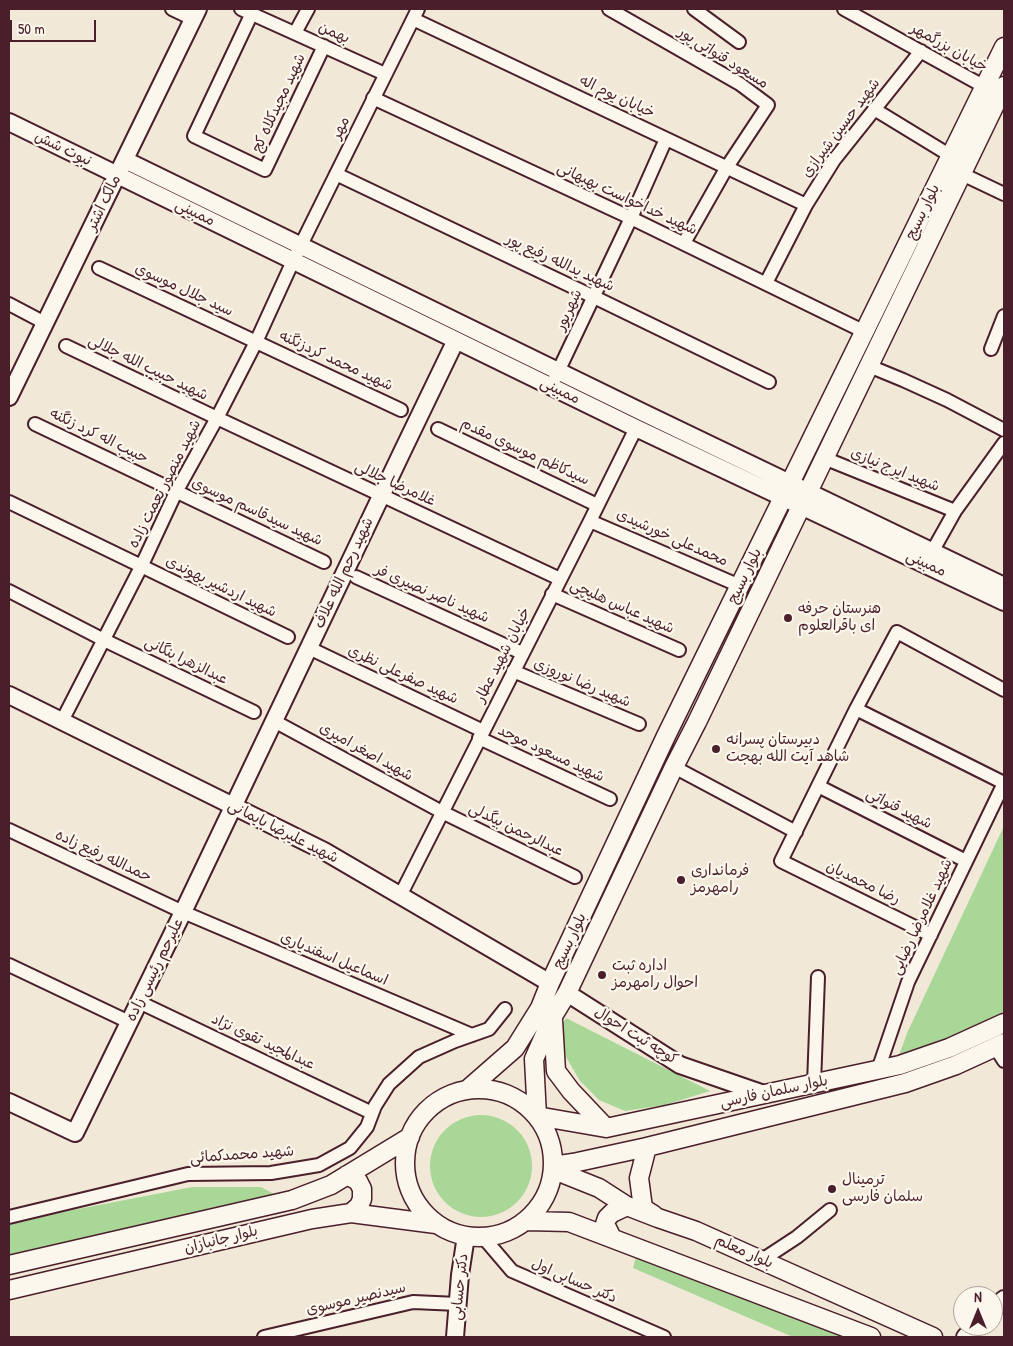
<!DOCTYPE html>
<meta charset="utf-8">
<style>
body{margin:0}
#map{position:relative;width:1013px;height:1346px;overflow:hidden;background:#f2e8d7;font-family:"Patrick Hand",sans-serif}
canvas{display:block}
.frame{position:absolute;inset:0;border:10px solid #4a1f2b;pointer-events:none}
.north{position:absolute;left:953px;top:1286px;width:50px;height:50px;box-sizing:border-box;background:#fbf7ec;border:1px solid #b4a19f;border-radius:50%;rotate:0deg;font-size:14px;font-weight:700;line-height:20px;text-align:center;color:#4a1f2b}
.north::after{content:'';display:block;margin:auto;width:18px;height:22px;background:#4a1f2b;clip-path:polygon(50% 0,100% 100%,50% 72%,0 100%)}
.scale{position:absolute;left:10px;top:20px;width:86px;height:22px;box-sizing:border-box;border:2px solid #4a1f2b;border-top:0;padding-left:6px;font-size:15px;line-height:18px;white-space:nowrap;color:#4a1f2b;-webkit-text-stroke:4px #fbf7ec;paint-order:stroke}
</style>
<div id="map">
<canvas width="1013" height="1346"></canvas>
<div class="frame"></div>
<div class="north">N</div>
<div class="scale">50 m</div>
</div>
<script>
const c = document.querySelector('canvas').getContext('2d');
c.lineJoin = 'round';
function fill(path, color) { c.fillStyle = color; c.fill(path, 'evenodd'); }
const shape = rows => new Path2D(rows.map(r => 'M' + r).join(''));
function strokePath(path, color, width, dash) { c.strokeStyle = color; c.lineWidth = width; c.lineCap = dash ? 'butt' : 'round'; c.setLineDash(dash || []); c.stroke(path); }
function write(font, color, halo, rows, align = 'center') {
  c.font = font + ' "Patrick Hand","Playpen Sans Arabic",sans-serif'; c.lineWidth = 4.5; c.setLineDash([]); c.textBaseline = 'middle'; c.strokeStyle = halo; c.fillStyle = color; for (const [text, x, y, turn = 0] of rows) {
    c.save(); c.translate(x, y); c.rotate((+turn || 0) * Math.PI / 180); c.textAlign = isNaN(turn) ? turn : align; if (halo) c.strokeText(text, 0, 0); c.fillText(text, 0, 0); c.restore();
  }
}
fill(shape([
 [1004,826,1004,1012,946,1038,899,1055,908,1031],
 [566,1018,710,1091,665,1105,625,1111,599,1100,580,1081,566,1057,561,1027],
 '430 1166a51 51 0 1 1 102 0a51 51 0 1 1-102 0Z',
 [192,1187,261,1187,276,1195,9,1256,9,1225,68,1211],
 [637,1252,852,1337,793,1337,633,1268]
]), '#a9d797');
const minor = shape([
 [172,9,193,19],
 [241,9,385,74],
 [609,9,740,84,768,105,727,167,684,243],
 [694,9,739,42],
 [844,9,985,87],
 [252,13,194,136,265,170,324,46],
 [413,19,806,205],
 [295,33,308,9],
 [373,98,631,218,865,332],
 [874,109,951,156],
 [336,174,594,297,769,382],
 [962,174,1004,194],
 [99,268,401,410],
 [766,283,806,205,834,160,921,51],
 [9,304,45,323],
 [66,346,217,418,560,579],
 [991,349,1004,316],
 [869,366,903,380,947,400,1004,430],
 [555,378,631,218,666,139],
 [35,424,324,562],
 [438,429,597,505],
 [824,458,955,511],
 [9,502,288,637],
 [590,521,740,586],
 [932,552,955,511,1004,443],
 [356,577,522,653],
 [9,591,104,640,254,712],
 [552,594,679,650],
 [309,648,483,731],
 [513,671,639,724],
 [856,709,1004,783],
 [62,721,141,567,176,492,217,418,256,342,293,261,418,9],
 [274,721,442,812,575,877],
 [479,738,610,799],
 [674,767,796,832],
 [818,786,966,861],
 [9,830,183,912,472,1035],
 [400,896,590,521,636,428],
 [931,935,781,861,856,709,897,632,1004,690],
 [9,965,129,1022],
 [139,1002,372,1113],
 [995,1047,1004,1061],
 [878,1070,908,982,1004,783],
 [814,1084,818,977],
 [9,1217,188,1174,271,1173,319,1165,350,1148,367,1127,375,1106,389,1084,419,1057,455,1041,489,1029,505,1009],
 [483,1237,512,1271,664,1337],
 [762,1260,797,1237,830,1210],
 [264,1337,413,1302,458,1304]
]);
const tertiary = shape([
 [9,122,636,428,1004,602],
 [125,160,644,413,1004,586],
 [9,397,198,9],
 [9,695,324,851,550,983],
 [567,993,680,1065,764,1094],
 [9,1102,75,1133,183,912,403,450,456,340],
 [993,1310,1004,1299],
 [455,1337,460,1275,466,1236],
 [965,1337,976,1326]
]);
const secondary = shape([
 [1004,86,697,722,674,767,567,993,553,1016,534,1059,537,1116,606,1128,900,1065,949,1048,1004,1023],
 [553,1020,556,1071,571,1091,606,1128],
 '405 1163a74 74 0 1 1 148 0a74 74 0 1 1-148 0Z',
 [467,1090,515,1048,540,1008,550,983,666,736,1004,47],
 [647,1147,639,1178,643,1208,654,1215],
 [553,1166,573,1163,647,1147,905,1083,956,1065,1004,1043],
 [554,1170,599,1188,627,1206,658,1218,696,1231,933,1337],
 [347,1175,358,1181,362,1189,362,1199,359,1206,351,1213],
 [527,1221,569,1222,871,1337],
 [612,1238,605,1224,607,1218,612,1213,627,1206],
 [9,1265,292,1200,331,1185,410,1137],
 [9,1290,312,1219,351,1213,436,1224]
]);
strokePath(minor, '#4a1f2b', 16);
strokePath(tertiary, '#4a1f2b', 20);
strokePath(secondary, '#4a1f2b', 21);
strokePath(minor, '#fbf7ec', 12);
strokePath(tertiary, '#fbf7ec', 16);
strokePath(secondary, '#fbf7ec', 18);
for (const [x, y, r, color] of [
 [788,618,5,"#4a1f2b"],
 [716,749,5,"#4a1f2b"],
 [681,880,5,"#4a1f2b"],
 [602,975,5,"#4a1f2b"],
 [832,1189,5,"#4a1f2b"]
]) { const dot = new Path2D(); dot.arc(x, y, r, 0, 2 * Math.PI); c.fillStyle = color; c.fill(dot); strokePath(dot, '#fbf7ec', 2); }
write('15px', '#4a1f2b', '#fbf7ec', [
 ["بهمن",334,33,24],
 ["خیابان بزرگمهر",949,48,29],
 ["مسعود قنواتی پور",723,58,32],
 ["خیابان یوم اله",617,97,25],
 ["شهید مجیدکلاه کج",279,103,-65],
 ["مهر",341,128,-64],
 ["شهید حسین شیرازی",841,128,-53],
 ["نبوت شش",63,149,26],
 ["شهید خداخواست بهبهانی",627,199,25],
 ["مالک اشتر",104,203,-64],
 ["بلوار بسیج",923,212,-64],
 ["ممبینی",195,213,26],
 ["شهید یدالله رفیع پور",560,263,25],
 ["سید جلال موسوی",184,290,25],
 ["شهریور",569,310,-65],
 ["شهید محمد کردزنگنه",336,361,25],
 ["شهید حبیب الله جلالی",148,368,26],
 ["ممبینی",560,391,26],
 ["حبیب اله کرد زنگنه",99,436,26],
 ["سیدکاظم موسوی مقدم",525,452,25],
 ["شهید ایرج نیازی",895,470,22],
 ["شهید منصور نعمت زاده",165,484,-63],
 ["غلامرضا جلالی",395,484,25],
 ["شهید سیدقاسم موسوی",257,512,25],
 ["محمدعلی خورشیدی",672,538,24],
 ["ممبینی",926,564,25],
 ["شهید رحم الله علاف",344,573,-65],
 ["بلوار بسیج",745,576,-64],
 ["شهید اردشیر بهوندی",221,587,26],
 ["شهید ناصر نصیری فر",432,594,24],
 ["شهید عباس هلیچی",622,607,24],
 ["خیابان شهید عطار",503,655,-63],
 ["عبدالزهرا بنگانی",186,661,26],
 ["شهید صفرعلی نظری",403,675,25],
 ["شهید رضا نوروزی",582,683,23],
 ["شهید اصغر امیری",366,752,29],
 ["شهید مسعود موحد",551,754,25],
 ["شهید قنواتی",899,809,27],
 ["عبدالرحمن بیگدلی",516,830,26],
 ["شهید علیرضا بایمانی",283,832,27],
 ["حمدالله رفیع زاده",103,856,25],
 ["رضا محمدیان",863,883,26],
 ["شهید غلامرضا رضایی",922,917,-65],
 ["بلوار بسیج",570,941,-65],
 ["اسماعیل اسفندیاری",334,959,23],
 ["علیرحم رئیسی زاده",155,970,-64],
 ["کوچه ثبت احوال",636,1036,32],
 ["عبدالمجید تقوی نژاد",263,1042,25],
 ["بلوار سلمان فارسی",774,1092,-12],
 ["شهید محمدکمائی",242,1155,-4],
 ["بلوار جانبازان",221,1240,-14],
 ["بلوار معلم",744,1252,24],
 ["دکتر حسابی اول",574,1281,23],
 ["دکتر حسابی",460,1287,-84],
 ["سیدنصیر موسوی",356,1299,-13]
]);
write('15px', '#4a1f2b', '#fbf7ec', [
 ["هنرستان حرفه",798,609],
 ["ای باقرالعلوم",798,626],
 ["دبیرستان پسرانه",726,740],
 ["شاهد آیت الله بهجت",726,757],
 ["فرمانداری",691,871],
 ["رامهرمز",691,888],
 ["اداره ثبت",612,966],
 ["احوال رامهرمز",612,983],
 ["ترمینال",842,1180],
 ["سلمان فارسی",842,1197]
], 'left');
</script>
